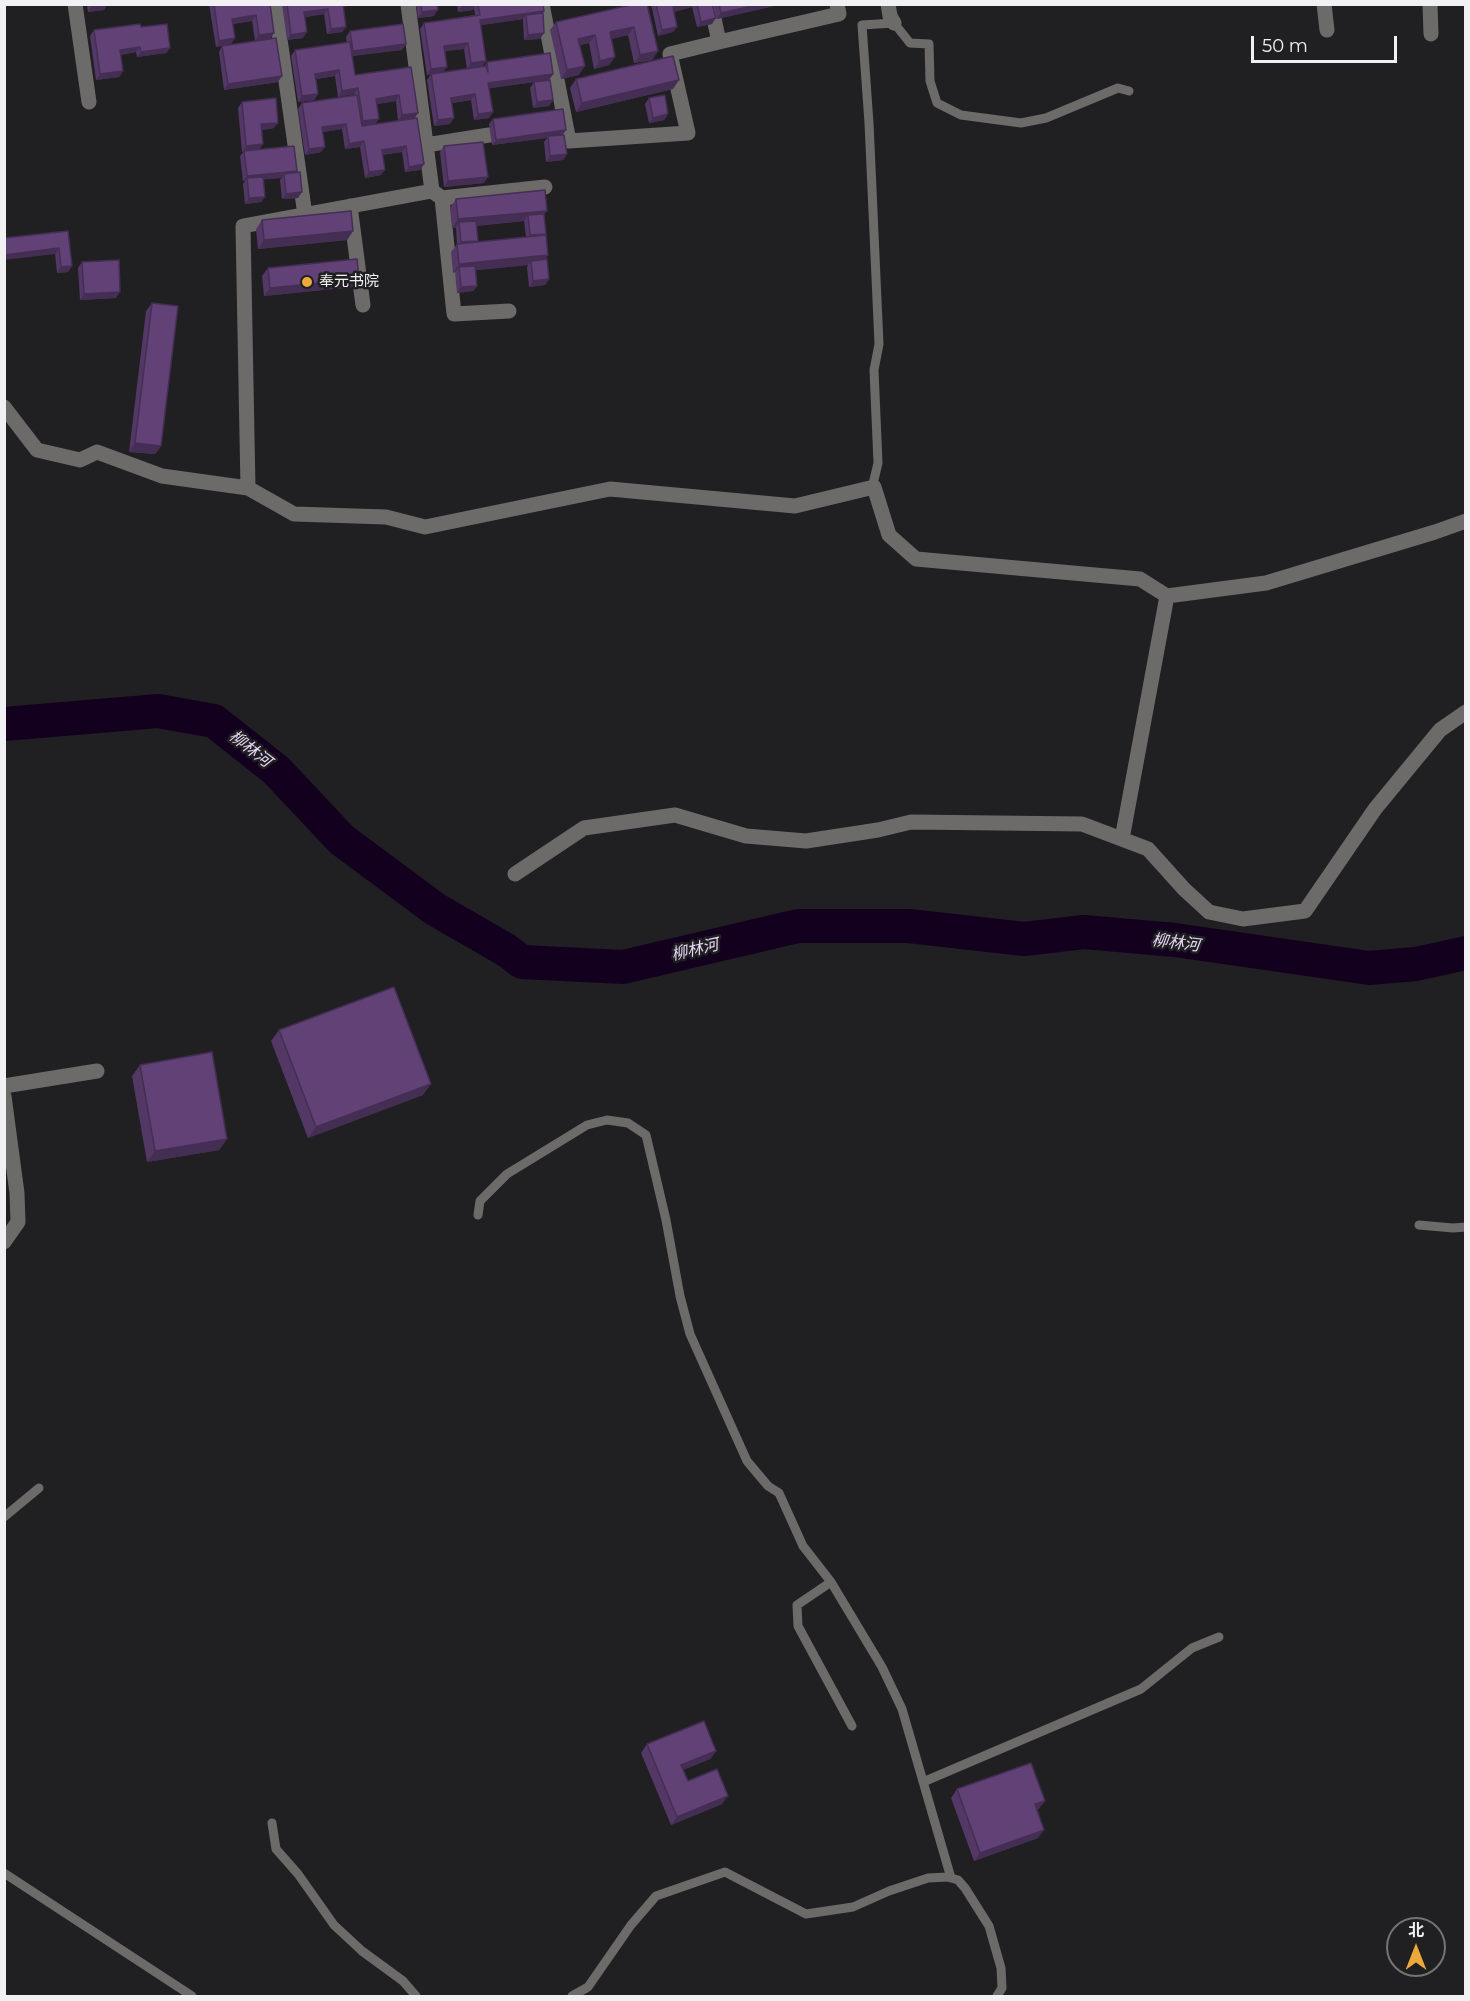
<!DOCTYPE html>
<meta charset="utf-8">
<style>
body{margin:0}
#map{position:relative;width:1470px;height:2001px;overflow:hidden;background:#201f22;font-family:Montserrat,"Noto Sans SC",sans-serif}
canvas{display:block}
.frame{position:absolute;inset:0;border:6px solid #f1f0f2;pointer-events:none}
.north{position:absolute;left:1386px;top:1917px;width:60px;height:60px;box-sizing:border-box;background:#201f22;border:2px solid #747375;border-radius:50%;rotate:0deg;font-size:16px;font-weight:700;line-height:24px;text-align:center;color:#f1f0f2}
.north::after{content:'';display:block;margin:auto;width:21px;height:27px;background:#eca93a;clip-path:polygon(50% 0,100% 100%,50% 72%,0 100%)}
.scale{position:absolute;left:1251px;top:36px;width:146px;height:27px;box-sizing:border-box;border:3px solid #f1f0f2;border-top:0;padding-left:8px;font-size:18px;line-height:21px;white-space:nowrap;color:#f1f0f2;-webkit-text-stroke:4px #201f22;paint-order:stroke}
</style>
<div id="map">
<canvas width="1470" height="2001"></canvas>
<div class="frame"></div>
<div class="north">北</div>
<div class="scale">50 m</div>
</div>
<script>
const c = document.querySelector('canvas').getContext('2d');
c.lineJoin = 'round';
const shape = rows => new Path2D(rows.map(r => 'M' + r).join(''));
function strokePath(path, color, width, dash) { c.strokeStyle = color; c.lineWidth = width; c.lineCap = dash ? 'butt' : 'round'; c.setLineDash(dash || []); c.stroke(path); }
function fill(path, color) { c.fillStyle = color; c.fill(path, 'evenodd'); }
function write(font, color, halo, rows, align = 'center') {
  c.font = font + ' Montserrat,"Noto Sans SC",sans-serif'; c.lineWidth = 5; c.setLineDash([]); c.textBaseline = 'middle'; c.strokeStyle = halo; c.fillStyle = color; for (const [text, x, y, turn = 0] of rows) {
    c.save(); c.translate(x, y); c.rotate((+turn || 0) * Math.PI / 180); c.textAlign = isNaN(turn) ? turn : align; if (halo) c.strokeText(text, 0, 0); c.fillText(text, 0, 0); c.restore();
  }
}
strokePath(shape([
 [4,724,158,711,214,721,276,770,342,840,435,909,506,950,522,962,623,967,798,926,909,926,1024,939,1084,932,1175,940,1369,968,1416,964,1466,953]
]), '#13001f', 34);
strokePath(shape([
 [872,488,878,463,874,370,879,344,869,123,862,25,894,23,910,43,929,44,930,81,937,103,961,115,1021,123,1046,118,1118,88,1129,91],
 [478,1215,480,1201,507,1174,587,1125,607,1120,628,1123,646,1135,666,1220,680,1296,690,1334,747,1461,768,1486,779,1493,803,1546,831,1582,882,1667,902,1709,951,1878],
 [1419,1225,1453,1228,1466,1227],
 [4,1517,39,1488],
 [831,1582,797,1605,798,1626,852,1726],
 [923,1782,1141,1689,1192,1648,1219,1637],
 [272,1823,276,1849,298,1874,334,1925,362,1951,403,1981,416,1996],
 [4,1873,192,1996],
 [572,1996,588,1987,631,1925,656,1896,725,1872,806,1914,853,1907,889,1891,928,1878,948,1877,958,1880,965,1888,989,1926,1001,1968,1002,1988,997,1996]
]), '#6c6b6a', 9);
strokePath(shape([
 [75,4,89,102],
 [275,4,305,215],
 [542,4,569,141,688,133,670,54,719,42],
 [711,4,719,42,839,14,837,4],
 [888,4,890,16,894,23],
 [1324,4,1327,30],
 [1430,4,1431,34],
 [426,145,489,135],
 [432,191,442,198,454,314,509,311],
 [442,198,545,187],
 [350,206,363,305],
 [4,407,37,450,80,460,97,452,162,476,248,488,294,514,386,517,425,527,610,489,795,506,874,487,889,535,916,559,1140,579,1167,596,1266,583,1435,532,1466,521],
 [248,488,243,226,432,191,408,4],
 [1122,839,1167,596],
 [515,874,584,828,675,815,746,836,806,841,878,830,911,822,1082,824,1148,849,1184,889,1209,912,1243,919,1305,911,1375,809,1440,730,1466,712],
 [4,1086,97,1071],
 [4,1096,17,1193,18,1222,4,1242]
]), '#6c6b6a', 15);
fill(shape([
 [87,4,107,4,104,10,88,12],
 [209,4,270,4,274,33,270,39,255,41,252,21,233,24,231,44,216,47],
 [282,4,343,4,346,27,342,32,327,34,324,14,305,17,303,38,287,40],
 [416,4,437,4,434,16,418,18],
 [457,4,543,4,544,11,543,13,540,39,524,40,523,20,523,19,481,25,486,61,482,67,467,69,464,49,445,51,447,67,443,72,427,75,420,29,424,23,475,15,474,8,473,10,458,12],
 [635,4,658,51,652,60,634,63,628,35,611,39,615,57,609,65,594,69,589,43,580,45,579,75,561,79,550,30,556,22],
 [651,4,712,4,712,24,697,27,692,7,674,12,673,32,658,36],
 [713,4,783,4,717,19],
 [141,27,170,48,166,53,137,57,136,52,121,55,123,71,119,77,96,80,90,36,94,30],
 [350,31,406,44,402,50,352,56,355,75,411,67,418,113,414,118,424,164,420,170,405,172,402,152,382,155,381,175,365,178,360,147,345,149,342,129,323,132,321,152,305,155,298,109,302,103,354,96,354,94,338,97,335,76,316,79,318,94,314,100,298,102,291,56,295,50,347,43,346,37],
 [396,101,398,121,375,124,379,119,376,104],
 [222,46,278,82,224,90,219,52],
 [487,62,553,74,549,80,489,88,493,112,489,118,474,120,471,100,452,103,450,124,434,126,427,80,431,74,484,67],
 [576,79,673,89,576,112,570,88],
 [534,82,553,100,549,106,533,108,530,88],
 [649,98,668,114,664,120,649,123,645,104],
 [242,102,274,128,262,130,260,149,295,173,298,198,282,199,280,180,282,178,263,179,265,197,261,202,245,204,243,184,245,181,243,181,240,156,244,151,242,152,238,108],
 [493,119,563,135,567,154,563,160,546,162,544,142,547,138,492,145,489,124],
 [444,146,484,183,444,187,440,152],
 [456,199,547,211,544,214,548,255,545,260,549,279,545,285,529,287,527,267,528,265,476,270,477,286,473,291,457,293,455,272,453,273,451,252,457,244,456,228,452,228,450,208],
 [524,221,526,237,477,242,476,226],
 [262,220,353,231,347,240,258,249,256,229],
 [68,231,72,266,68,272,57,273,55,254],
 [82,262,116,298,80,300,78,268],
 [268,268,359,279,353,287,264,296,262,276],
 [152,303,161,446,155,454,129,452,146,311],
 [279,1030,423,1095,308,1138,271,1041],
 [140,1065,227,1139,219,1150,147,1162,132,1076],
 [647,1744,716,1751,710,1759,683,1770,688,1781,722,1804,671,1825,641,1753],
 [957,1789,1039,1809,1037,1810,1038,1838,974,1861,951,1798]
]), '#533865');
fill(shape([
 [107,4,104,10,88,12,92,6],
 [345,4,361,4,343,7],
 [476,4,473,10,458,12,462,6],
 [683,4,694,4,692,7,669,13,673,7],
 [761,4,783,4,717,19,721,13],
 [328,9,324,14,300,18,304,12],
 [438,10,434,16,418,18,422,12],
 [544,11,540,17,526,15,523,19,476,26,480,20],
 [256,15,252,21,228,24,232,19],
 [716,18,712,24,697,27,701,22],
 [346,27,342,32,327,34,331,29],
 [634,27,628,35,604,41,610,32],
 [677,27,673,32,658,36,662,30],
 [307,32,303,38,287,40,291,35],
 [274,33,270,39,255,41,259,35],
 [544,33,540,39,524,40,528,35],
 [595,35,589,43,572,47,578,39],
 [235,38,231,44,216,47,219,41],
 [468,43,464,49,440,52,444,46],
 [406,44,402,50,349,56,353,51],
 [140,47,136,52,116,55,120,50],
 [170,48,166,53,137,57,141,52],
 [658,51,652,60,634,63,640,55],
 [615,57,609,65,594,69,600,61],
 [486,61,482,67,467,69,471,63],
 [585,66,579,75,561,79,567,70],
 [447,67,443,72,427,75,431,69],
 [339,70,335,76,311,80,315,74],
 [123,71,119,77,96,80,100,74],
 [553,74,549,80,485,89,488,83],
 [282,76,278,82,224,90,228,84],
 [679,80,673,89,576,112,582,103],
 [358,88,354,94,338,97,342,91],
 [318,94,314,100,298,102,302,96],
 [475,94,471,100,447,104,451,98],
 [399,95,396,101,372,105,376,99],
 [553,100,549,106,533,108,537,102],
 [493,112,489,118,474,120,478,114],
 [418,113,414,119,398,121,402,115],
 [668,114,664,120,649,123,653,118],
 [454,118,450,124,434,126,438,120],
 [379,119,375,124,359,127,363,121],
 [278,123,274,128,257,130,261,124],
 [346,124,342,129,318,133,322,127],
 [566,130,562,136,492,145,496,140],
 [364,141,360,147,345,149,349,144],
 [263,144,259,150,242,152,246,146],
 [406,146,402,152,378,155,382,150],
 [325,147,321,152,305,155,309,149],
 [567,154,563,160,546,162,550,156],
 [424,164,420,170,405,172,409,167],
 [385,170,381,175,365,178,369,172],
 [297,171,293,176,284,174,282,178,247,181,247,178,245,181,243,181,247,176],
 [488,177,484,183,444,187,448,181],
 [302,192,298,198,282,199,286,194],
 [265,197,261,202,245,204,249,198],
 [547,211,541,219,528,215,524,221,460,227,459,222,456,228,452,228,458,219],
 [353,231,347,240,258,249,264,240],
 [59,248,55,254,4,260,4,255],
 [548,255,542,264,531,261,528,265,459,272,459,267,455,272,453,273,459,264],
 [72,266,68,272,57,273,61,267],
 [359,279,353,287,264,296,270,288],
 [549,279,545,285,529,287,533,281],
 [477,286,473,291,457,293,461,287],
 [120,292,116,298,80,300,84,294],
 [135,443,161,446,155,454,129,452],
 [431,1084,423,1095,308,1138,316,1127],
 [227,1139,219,1150,147,1162,155,1151],
 [716,1751,710,1759,675,1773,681,1765],
 [728,1796,722,1804,671,1825,677,1817],
 [1045,1801,1039,1809,1029,1813,1035,1804],
 [1044,1830,1038,1838,974,1861,980,1853]
]), '#442e53');
const building = shape([
 [92,4,105,4,92,6,92,4],
 [214,4,270,4,274,33,259,35,256,15,232,19,235,38,219,41,214,4],
 [287,4,343,4,346,27,331,29,328,9,304,12,307,32,291,35,287,4],
 [421,4,437,4,438,10,422,12,421,4],
 [461,4,474,4,462,6,461,4],
 [478,4,543,4,544,11,480,20,486,61,471,63,468,43,444,46,447,67,431,69,424,23,480,15,478,4],
 [635,4,647,4,658,51,640,55,634,27,610,32,615,57,600,61,595,35,578,39,585,66,567,70,556,22,635,4],
 [656,4,683,4,673,7,677,27,662,30,656,4],
 [697,4,712,4,716,18,701,22,697,4],
 [719,4,761,4,721,13,719,4],
 [543,13,544,33,528,35,526,15,543,13],
 [140,24,141,27,167,24,170,48,141,52,140,47,120,50,123,71,100,74,94,30,140,24],
 [403,24,406,44,353,51,350,31,403,24],
 [276,38,282,76,228,84,222,46,276,38],
 [350,42,355,75,411,67,418,113,402,115,399,95,376,99,379,119,363,121,358,88,342,91,339,70,315,74,318,94,302,96,295,50,350,42],
 [550,53,553,74,488,83,493,112,478,114,475,94,451,98,454,118,438,120,431,74,486,66,488,72,487,62,550,53],
 [673,56,679,80,582,103,576,79,673,56],
 [550,80,553,100,537,102,534,82,550,80],
 [357,95,362,126,417,118,424,164,409,167,406,146,382,150,385,170,369,172,364,141,349,144,346,124,322,127,325,147,309,149,302,103,357,95],
 [665,95,668,114,653,118,649,98,665,95],
 [276,98,278,123,261,124,263,144,246,146,242,102,276,98],
 [563,109,566,130,496,140,493,119,563,109],
 [564,135,567,154,550,156,548,136,564,135],
 [483,142,488,177,448,181,444,146,483,142],
 [294,146,297,171,247,176,244,151,294,146],
 [300,172,302,192,286,194,284,174,300,172],
 [263,177,265,197,249,198,247,178,263,177],
 [545,190,547,211,458,219,456,199,545,190],
 [351,211,353,231,264,240,262,220,351,211],
 [544,214,546,234,530,235,528,215,544,214],
 [476,221,478,241,461,242,459,222,476,221],
 [68,231,72,266,61,267,59,248,4,255,4,238,68,231],
 [546,235,548,255,459,264,457,244,546,235],
 [357,259,359,279,270,288,268,268,357,259],
 [547,259,549,279,533,281,531,261,547,259],
 [119,260,120,292,84,294,82,262,119,260],
 [475,266,477,286,461,287,459,267,475,266],
 [152,303,178,306,161,446,135,443,152,303],
 [394,987,431,1084,316,1127,279,1030,394,987],
 [212,1052,227,1139,155,1151,140,1065,212,1052],
 [704,1721,716,1751,681,1765,688,1781,717,1769,728,1796,677,1817,647,1744,704,1721],
 [1031,1763,1045,1801,1035,1804,1044,1830,980,1853,957,1789,1031,1763]
]);
fill(building, '#614176');
strokePath(building, '#442e53', 1.5);
for (const [x, y, r, color] of [
 [307,282,6,"#eca93a"]
]) { const dot = new Path2D(); dot.arc(x, y, r, 0, 2 * Math.PI); c.fillStyle = color; c.fill(dot); strokePath(dot, '#201f22', 2); }
write('15px', '#f1f0f2', '#201f22', [
 ["奉元书院",319,282]
], 'left');
write('italic 16px', '#ead7f8', '#201f22', [
 ["柳林河",250,749,38],
 ["柳林河",1176,943,7],
 ["柳林河",695,950,-13]
]);
</script>
